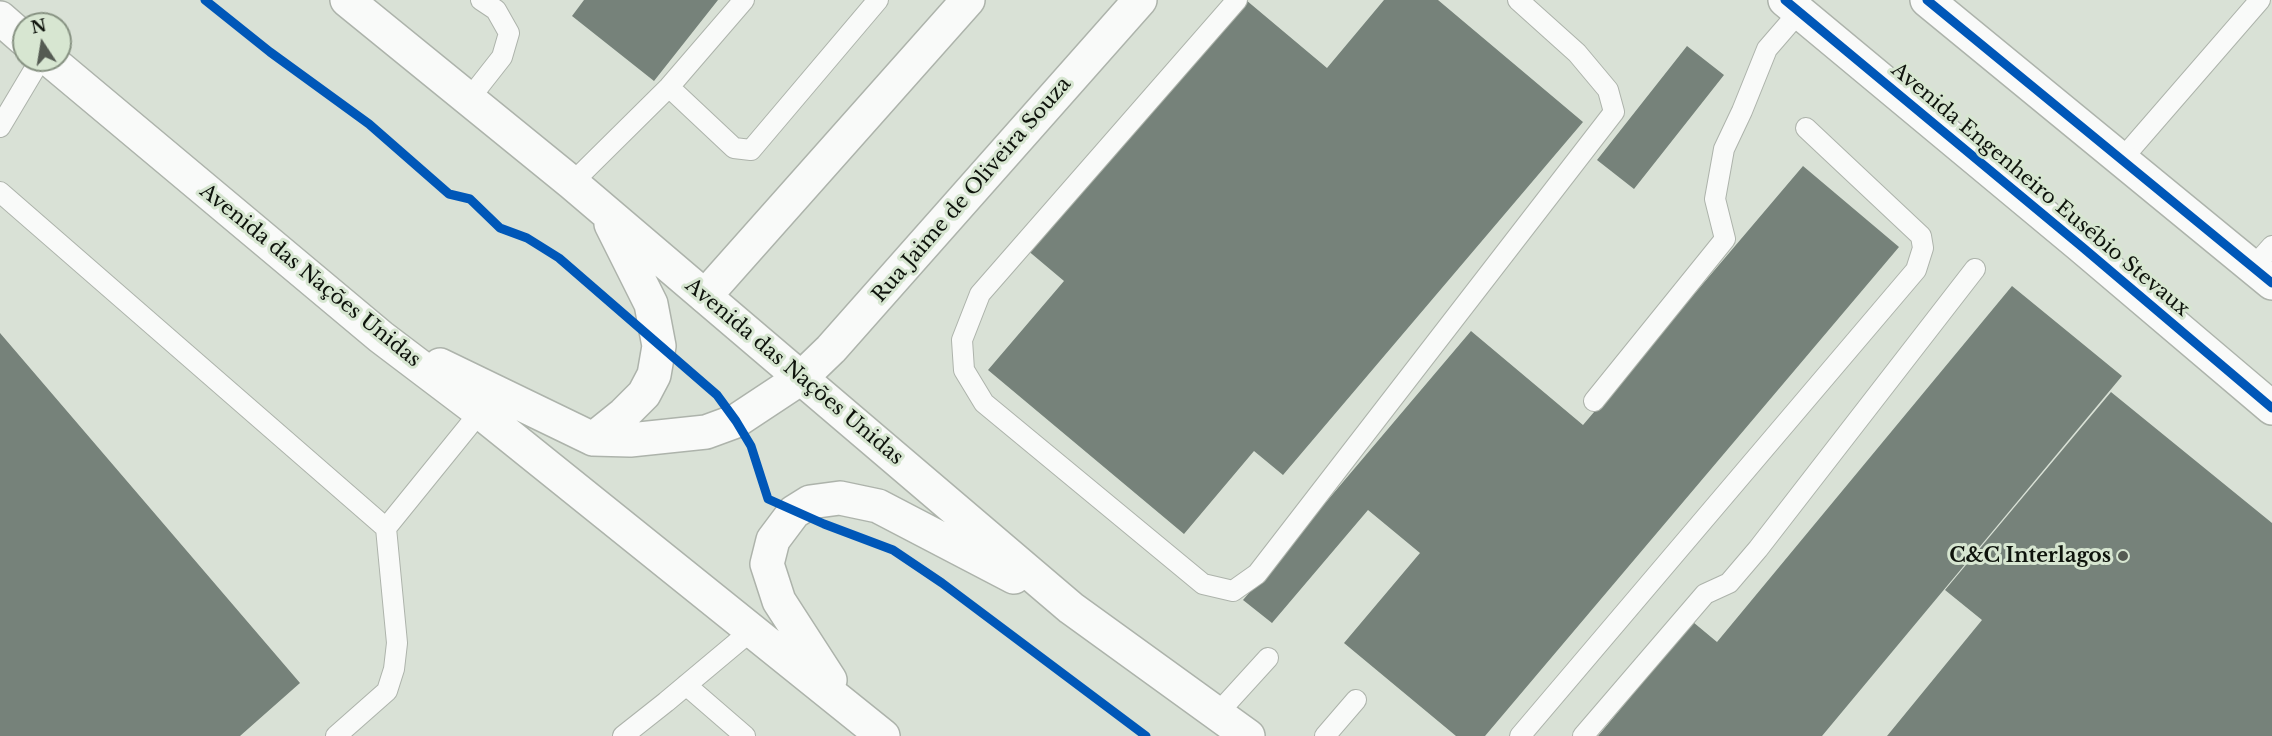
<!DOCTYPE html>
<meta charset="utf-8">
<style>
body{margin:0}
#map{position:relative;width:2272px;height:736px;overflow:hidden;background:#d9e1d6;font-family:"Libre Baskerville",serif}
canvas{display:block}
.north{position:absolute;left:12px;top:12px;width:60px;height:60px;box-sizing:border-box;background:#d7e6d1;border:2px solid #879282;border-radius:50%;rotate:348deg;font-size:16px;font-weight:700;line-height:24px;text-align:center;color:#0e130c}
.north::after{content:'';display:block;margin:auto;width:21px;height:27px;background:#555b53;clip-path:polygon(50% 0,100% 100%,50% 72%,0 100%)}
</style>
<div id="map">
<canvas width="2272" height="736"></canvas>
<div class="north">N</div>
</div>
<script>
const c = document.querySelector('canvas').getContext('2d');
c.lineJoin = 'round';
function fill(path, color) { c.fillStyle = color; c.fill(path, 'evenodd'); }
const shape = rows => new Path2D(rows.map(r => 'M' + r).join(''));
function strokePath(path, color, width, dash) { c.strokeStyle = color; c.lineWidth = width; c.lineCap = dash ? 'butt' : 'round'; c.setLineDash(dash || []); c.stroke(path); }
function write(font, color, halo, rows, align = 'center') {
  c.font = font + ' "Libre Baskerville",serif'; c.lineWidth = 6; c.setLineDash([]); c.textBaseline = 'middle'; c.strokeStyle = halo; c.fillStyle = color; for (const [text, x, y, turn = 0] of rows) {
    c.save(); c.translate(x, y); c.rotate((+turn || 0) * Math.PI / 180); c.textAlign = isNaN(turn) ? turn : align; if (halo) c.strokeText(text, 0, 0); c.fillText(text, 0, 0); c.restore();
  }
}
fill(shape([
 [584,0,718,0,654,81,572,16],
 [1246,0,1327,68,1384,0,1438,0,1583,122,1283,475,1254,451,1184,534,988,370,1064,281,1026,249],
 [1687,46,1724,75,1634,189,1597,160],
 [1803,166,1899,247,1485,736,1456,736,1344,643,1420,553,1368,510,1272,623,1243,600,1471,331,1583,425],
 [2012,286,2122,376,1822,736,1598,736,1693,622,1717,642],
 [0,333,300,683,240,736,0,736],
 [2111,392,2272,523,2272,736,1887,736,1982,620,1945,590]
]), '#76827a');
const lane = shape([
 [1237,0,980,294,962,340,964,370,984,403,1203,584,1233,591,1257,574,1614,112,1608,90,1577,53,1518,0],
 [669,87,734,148,751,150,878,0],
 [469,99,502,57,509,33,496,10,481,0],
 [0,127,40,60],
 [2122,159,2260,0],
 [572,183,669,87,744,0],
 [0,192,386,528],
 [2254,266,2272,246],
 [1594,401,1725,239,1715,199,1724,149,1742,111,1767,49,1799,12],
 [686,685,745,736],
 [1217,714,1268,658],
 [336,736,387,691,394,669,397,643,386,528,480,412],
 [623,736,666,702,752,630],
 [1325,736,1356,700],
 [1520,736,1916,270,1923,248,1921,236,1806,128],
 [1583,736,1705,594,1729,583,1758,549,1975,269]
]);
const street = shape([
 [705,296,968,0],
 [801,378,831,349,1140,0]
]);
const secondary = shape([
 [1785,0,2081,246,2272,408],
 [1927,0,2272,283]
]);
const highway = shape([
 [347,0,572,183,1071,608,1248,736],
 [0,18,24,39],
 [50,60,381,337,480,412,883,736],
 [440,365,593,439,630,440,706,432,736,421,801,378],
 [593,439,624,414,644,394,654,375,659,346,651,304,611,224],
 [830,680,779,601,767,564,773,540,794,512,810,502,840,498,878,506,1014,577]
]);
strokePath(lane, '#adb3ab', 22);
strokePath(street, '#adb3ab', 36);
strokePath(secondary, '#adb3ab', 36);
strokePath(highway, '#adb3ab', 36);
strokePath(lane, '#f9faf9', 20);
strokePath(street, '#f9faf9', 33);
strokePath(secondary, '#f9faf9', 33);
strokePath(highway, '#f9faf9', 33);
strokePath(shape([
 [205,0,270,52,369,124,449,194,470,199,500,228,527,238,559,258,717,395,736,421,751,446,768,499,824,524,893,550,942,583,1146,736],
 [1785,0,2081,246,2272,408],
 [1927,0,2272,283]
]), '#0057b8', 9);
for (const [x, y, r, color] of [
 [2123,556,6,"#555b53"]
]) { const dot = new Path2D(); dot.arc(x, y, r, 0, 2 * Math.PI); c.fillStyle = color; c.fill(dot); strokePath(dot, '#d7e6d1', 2); }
write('20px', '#0e130c', '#d7e6d1', [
 ["Rua Jaime de Oliveira Souza",972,190,-49],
 ["Avenida Engenheiro Eusébio Stevaux",2040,190,40],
 ["Avenida das Nações Unidas",310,276,39],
 ["Avenida das Nações Unidas",794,372,40]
]);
write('bold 20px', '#0e130c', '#d7e6d1', [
 ["C&C Interlagos",2111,556]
], 'right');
</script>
